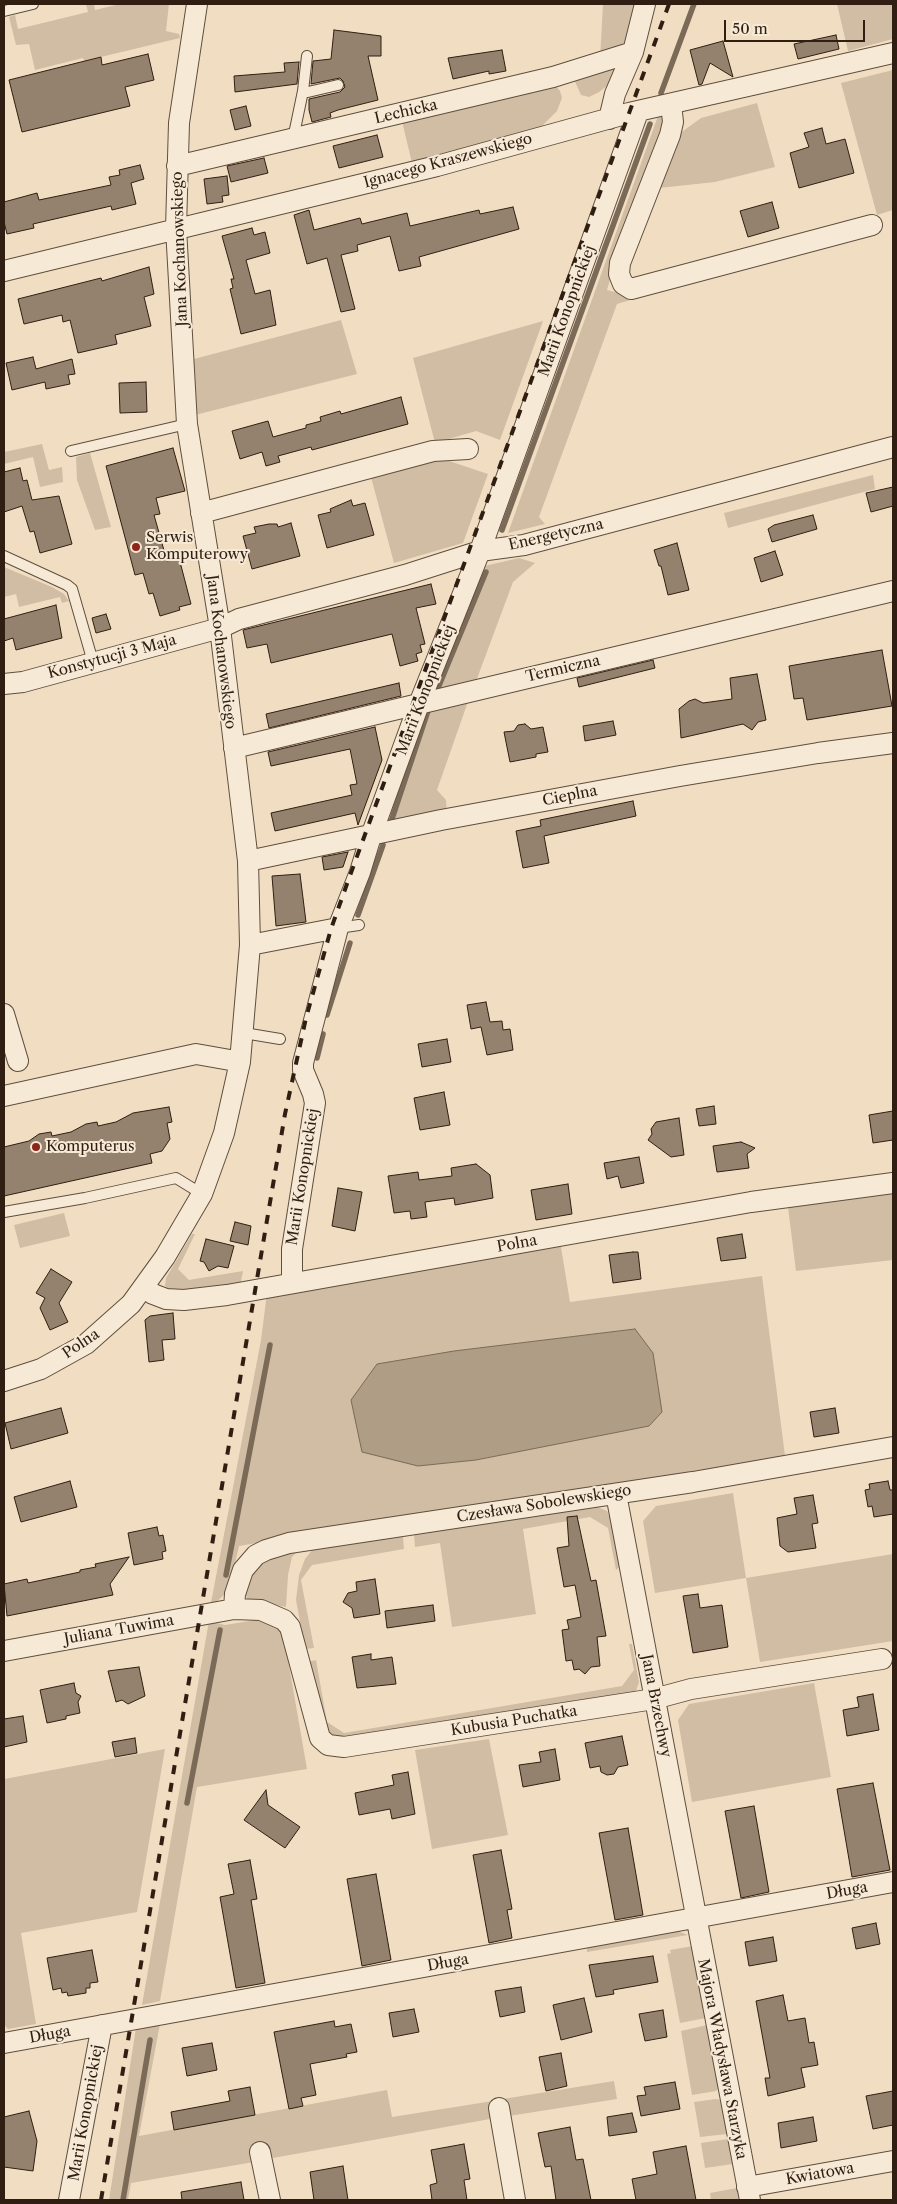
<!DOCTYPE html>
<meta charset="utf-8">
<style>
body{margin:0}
#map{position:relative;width:897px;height:2204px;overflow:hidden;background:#f1dec2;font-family:"Libre Caslon Text",serif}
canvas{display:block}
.frame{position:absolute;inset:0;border:5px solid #301e12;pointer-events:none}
.scale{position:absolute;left:724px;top:20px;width:141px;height:22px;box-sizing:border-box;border:2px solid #301e12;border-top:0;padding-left:6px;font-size:15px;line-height:18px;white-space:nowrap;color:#301e12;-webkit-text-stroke:4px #f6ead7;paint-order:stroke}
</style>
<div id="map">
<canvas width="897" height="2204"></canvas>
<div class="frame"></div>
<div class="scale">50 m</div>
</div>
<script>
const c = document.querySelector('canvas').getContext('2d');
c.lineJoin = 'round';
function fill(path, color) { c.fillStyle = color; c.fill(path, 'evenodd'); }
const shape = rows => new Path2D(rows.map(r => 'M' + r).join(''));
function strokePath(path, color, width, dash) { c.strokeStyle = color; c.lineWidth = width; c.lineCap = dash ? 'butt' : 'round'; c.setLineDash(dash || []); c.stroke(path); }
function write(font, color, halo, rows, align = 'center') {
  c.font = font + ' "Libre Caslon Text",serif'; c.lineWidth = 4; c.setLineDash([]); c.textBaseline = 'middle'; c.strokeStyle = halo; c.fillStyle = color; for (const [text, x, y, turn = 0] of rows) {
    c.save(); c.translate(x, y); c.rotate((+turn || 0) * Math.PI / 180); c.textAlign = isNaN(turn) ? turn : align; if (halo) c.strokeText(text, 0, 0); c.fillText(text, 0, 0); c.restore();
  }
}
fill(shape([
 [86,4,94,4,95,10,120,4,169,4,166,31,179,34,180,38,84,61,83,58,35,70,29,44,16,45,9,17,15,15,18,29,88,12],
 [603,4,638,4,628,48,600,59],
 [837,4,893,4,893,39,848,51],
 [618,62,611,83,599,92,589,97,581,95,573,77],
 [893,70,893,210,877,215,841,83],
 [555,85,560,91,562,98,557,111,538,130,412,163,401,117],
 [757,103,775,167,715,182,659,188,679,134,701,118],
 [658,116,663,117,666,125,615,262,607,290,637,298,617,304,539,517,545,524,508,533],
 [341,320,357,374,195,415,194,359],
 [543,321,500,440,476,431,435,443,413,358],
 [42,444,49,470,62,467,63,482,40,487,33,457,4,464,4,452],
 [90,453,111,527,95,530,77,480,76,457],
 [440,458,488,474,463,543,394,563,371,477],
 [873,475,875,489,728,528,724,513],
 [519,558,535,563,513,582,475,684,427,695,480,567],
 [4,567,52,587,64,594,69,601,62,603,60,597,19,607,16,594,4,597],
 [471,693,437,790,446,800,447,813,384,826,422,707],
 [893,1193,893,1260,796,1271,788,1207],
 [64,1213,70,1236,20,1248,14,1225],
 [192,1234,195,1234,178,1269,189,1280,243,1271,240,1286,221,1290,170,1291,165,1286,166,1278],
 [560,1241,570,1302,762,1276,785,1456,239,1546,229,1590,210,1608,261,1340,267,1293],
 [635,1329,648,1426,476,1460,418,1466,454,1351],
 [733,1493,746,1578,893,1554,893,1641,760,1662,746,1578,655,1593,643,1521,656,1506],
 [593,1505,607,1511,615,1529,623,1564,616,1570,608,1528,590,1517,523,1529,536,1614,452,1627,440,1543,415,1547,414,1535,420,1528],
 [403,1536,404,1549,312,1565,301,1580,314,1648,305,1649,296,1600,299,1575,305,1559,313,1549],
 [301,1548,292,1557,288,1575,286,1607,248,1600,244,1592,252,1567,270,1554],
 [268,1618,283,1631,307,1769,197,1787,160,2001,142,2005,209,1621,225,1625],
 [629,1644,632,1644,639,1682,635,1694,343,1740,329,1733,321,1722,308,1662,316,1660,327,1722,344,1733,622,1686,634,1670],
 [814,1683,831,1777,692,1802,678,1720,689,1704],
 [489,1739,508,1835,432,1849,415,1750],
 [165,1749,137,1912,21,1933,36,2024,8,2029,4,2025,4,1779],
 [677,1931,688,1935,587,1952,587,1948],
 [693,1946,706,2018,680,2023,667,1954,671,1953,670,1950],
 [160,2024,139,2136,387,2090,392,2117,493,2101,490,2119,273,2158,265,2146,254,2162,131,2183,128,2200,109,2200,136,2028],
 [707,2025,720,2087,716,2091,692,2095,681,2031],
 [614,2081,617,2099,509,2116,503,2099],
 [716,2099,721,2100,727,2134,700,2137,694,2102],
 [728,2139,733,2164,705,2168,701,2143],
 [737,2188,740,2200,711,2200,710,2193]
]), '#d0bda4');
const water = shape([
 [635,1329,653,1353,662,1412,649,1426,476,1460,418,1466,362,1452,351,1400,377,1364,454,1351,635,1329]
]);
fill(water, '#af9d86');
strokePath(water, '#7c6a58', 1);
strokePath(shape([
 [661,93,694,4],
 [502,530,650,124],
 [438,688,486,572],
 [391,822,428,711],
 [358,915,383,845],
 [327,1015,350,943],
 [317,1058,323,1034],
 [226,1575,270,1345],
 [187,1803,220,1630],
 [123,2200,150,2040]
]), '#7c6a58', 5.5);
const building = shape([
 [334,30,381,36,381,56,368,56,378,100,338,110,330,113,331,117,312,122,309,110,309,99,340,92,345,87,343,81,340,78,311,84,313,61,331,59,334,30],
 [836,35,839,49,798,59,794,44,836,35],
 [723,41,733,77,710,63,702,84,699,85,690,50,723,41],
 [502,50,506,71,489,74,489,71,453,79,448,58,502,50],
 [148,54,154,80,125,87,130,106,22,132,9,80,101,57,102,65,148,54],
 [299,62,297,84,235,92,234,76,285,72,284,63,299,62],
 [246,106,251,126,235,130,230,110,246,106],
 [822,128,826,144,845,139,854,173,799,188,790,153,809,147,804,133,822,128],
 [377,135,383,157,339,168,333,146,377,135],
 [264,158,268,173,231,182,227,166,264,158],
 [140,165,144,179,131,183,136,204,112,210,111,206,33,224,34,228,7,234,4,222,4,202,37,193,39,200,111,185,109,177,120,175,119,170,140,165],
 [227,176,229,195,222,196,223,202,207,204,204,179,227,176],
 [772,202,779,228,748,237,740,211,772,202],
 [513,207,519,229,419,257,421,266,399,271,390,236,357,245,358,251,341,255,355,309,341,312,327,258,307,264,294,215,309,210,314,230,360,218,362,224,407,213,410,226,479,210,480,214,513,207],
 [252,228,254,235,265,232,270,253,246,260,255,294,270,290,276,325,241,334,230,289,233,288,231,279,234,279,222,236,252,228],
 [149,267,154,294,144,297,151,326,115,335,117,344,78,353,70,320,63,322,62,315,24,324,18,299,101,278,102,281,149,267],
 [33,357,36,369,72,359,75,374,68,375,70,384,46,389,45,382,12,390,6,363,33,357],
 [146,382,147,412,120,413,119,383,146,382],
 [401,397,408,424,312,450,311,447,278,456,280,462,266,466,262,452,240,459,232,431,268,421,273,437,306,428,306,425,321,421,320,417,340,411,341,414,401,397],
 [173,448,185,491,156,498,160,514,154,515,167,561,179,558,191,604,179,607,180,610,160,616,153,593,149,594,143,573,135,575,106,466,173,448],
 [20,468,23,481,27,480,32,500,59,496,72,544,40,553,34,531,30,532,22,506,4,512,4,472,20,468],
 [893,487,893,506,871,512,866,493,893,487],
 [351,500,353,506,365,503,374,535,327,548,318,515,331,512,330,509,351,500],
 [813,515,817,529,772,542,768,529,774,525,813,515],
 [291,523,300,556,252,569,243,536,256,533,254,527,269,524,277,524,278,527,291,523],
 [677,543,689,590,668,595,661,566,659,566,654,550,677,543],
 [775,551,783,575,761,582,754,558,775,551],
 [431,584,436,604,416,608,425,644,420,645,422,652,416,654,418,661,400,666,392,634,271,663,267,644,247,648,243,630,431,584],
 [56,605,62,638,16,650,13,638,4,641,4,619,56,605],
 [106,614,111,629,96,633,92,618,106,614],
 [882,650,892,706,807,720,803,698,794,699,789,666,882,650],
 [653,660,655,668,579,687,577,678,653,660],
 [757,674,766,720,758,722,752,730,743,724,681,738,679,709,689,701,695,699,703,703,732,699,730,678,757,674],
 [399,683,401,696,269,728,266,714,399,683],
 [613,721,616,735,585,741,583,726,613,721],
 [525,724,531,729,543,727,548,752,536,754,536,757,510,762,504,732,514,731,518,725,525,724],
 [375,727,382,760,358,825,355,813,275,831,271,813,352,795,350,785,357,784,350,749,271,766,268,752,375,727],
 [633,801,636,816,544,836,549,863,523,868,516,831,541,826,540,820,633,801],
 [348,852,343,867,324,870,322,857,348,852],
 [300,874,306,922,276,926,272,876,300,874],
 [486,1002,490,1022,502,1021,503,1030,510,1029,513,1050,487,1055,481,1027,471,1029,467,1005,486,1002],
 [447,1039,451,1062,422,1067,418,1044,447,1039],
 [444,1092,450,1125,420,1130,414,1098,444,1092],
 [714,1106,716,1124,699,1126,696,1109,714,1106],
 [169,1107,172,1122,167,1123,170,1139,162,1151,150,1154,152,1163,4,1196,4,1147,29,1141,39,1134,51,1132,52,1136,71,1132,86,1124,97,1122,98,1126,116,1122,133,1113,169,1107],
 [893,1111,893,1140,873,1143,869,1115,893,1111],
 [679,1118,684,1155,671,1157,648,1140,652,1134,651,1129,656,1122,679,1118],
 [741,1142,755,1148,747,1154,749,1168,717,1172,713,1146,741,1142],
 [639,1157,644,1183,621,1188,618,1176,607,1179,604,1163,639,1157],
 [476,1164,490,1175,493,1198,455,1205,454,1198,425,1202,427,1217,411,1219,410,1211,394,1213,388,1176,418,1172,419,1180,452,1176,451,1168,476,1164],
 [568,1184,572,1214,536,1220,531,1190,568,1184],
 [338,1188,362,1192,355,1231,332,1226,338,1188],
 [235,1222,251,1226,248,1245,230,1241,235,1222],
 [742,1234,746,1258,721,1261,717,1238,742,1234],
 [206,1239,234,1246,228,1268,218,1266,209,1271,204,1262,200,1261,206,1239],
 [633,1252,638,1252,641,1279,613,1283,609,1255,633,1252],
 [51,1269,72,1282,59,1303,68,1322,50,1330,40,1308,45,1298,36,1293,51,1269],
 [173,1313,175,1339,162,1340,164,1360,149,1362,145,1320,150,1316,173,1313],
 [61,1408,68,1433,11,1449,5,1423,61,1408],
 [835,1408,839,1433,814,1437,810,1412,835,1408],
 [70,1481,77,1507,21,1522,14,1497,70,1481],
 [888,1481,890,1490,893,1490,893,1514,874,1517,872,1506,868,1507,865,1490,870,1489,869,1484,888,1481],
 [813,1495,818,1523,812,1524,816,1548,788,1552,780,1546,777,1518,797,1514,794,1498,813,1495],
 [577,1516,591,1581,596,1580,606,1636,597,1637,600,1666,591,1667,585,1674,579,1669,574,1670,572,1660,566,1661,562,1630,569,1629,567,1620,581,1617,575,1585,564,1587,557,1548,569,1546,567,1517,577,1516],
 [157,1527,159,1536,163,1535,166,1551,162,1552,163,1559,134,1565,128,1533,157,1527],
 [129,1557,110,1584,113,1595,7,1616,4,1584,27,1579,28,1583,80,1572,80,1570,96,1567,95,1564,129,1557],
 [375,1579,380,1614,354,1618,352,1608,343,1602,348,1593,357,1591,356,1582,375,1579],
 [698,1594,700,1608,722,1605,728,1647,693,1653,683,1596,698,1594],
 [433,1605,435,1621,387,1628,385,1611,433,1605],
 [371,1654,371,1660,392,1657,396,1684,357,1688,352,1657,371,1654],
 [139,1667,145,1696,128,1704,122,1700,116,1702,108,1671,139,1667],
 [74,1683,76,1693,81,1696,78,1702,80,1713,66,1716,66,1719,47,1723,40,1690,74,1683],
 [873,1694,879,1730,847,1736,843,1710,859,1707,857,1697,873,1694],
 [23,1716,27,1742,4,1747,4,1719,23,1716],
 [622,1736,628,1765,618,1767,614,1774,607,1775,601,1772,600,1766,590,1768,585,1743,622,1736],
 [135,1738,137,1753,115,1757,112,1742,135,1738],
 [555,1749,560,1780,523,1787,519,1765,541,1762,539,1752,555,1749],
 [408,1772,415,1814,392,1819,390,1809,359,1815,355,1793,394,1785,392,1775,408,1772],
 [873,1783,890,1870,852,1877,837,1789,873,1783],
 [266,1790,268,1805,300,1827,285,1848,244,1820,266,1790],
 [754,1806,769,1892,741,1898,725,1811,754,1806],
 [628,1828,643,1915,615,1920,599,1833,628,1828],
 [501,1850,512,1909,507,1910,512,1938,489,1943,473,1855,501,1850],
 [250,1860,257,1899,251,1900,265,1983,236,1988,220,1897,234,1894,228,1864,250,1860],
 [376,1874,391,1960,362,1966,347,1879,376,1874],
 [876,1923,880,1944,856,1949,852,1928,876,1923],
 [773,1937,777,1961,749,1966,745,1942,773,1937],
 [92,1950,98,1982,90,1983,90,1988,86,1988,86,1993,68,1996,67,1992,62,1993,61,1988,53,1990,47,1958,92,1950],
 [653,1956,658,1982,613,1990,614,1994,596,1997,589,1965,653,1956],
 [521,1987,525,2012,500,2017,495,1991,521,1987],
 [783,1995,788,2021,805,2018,809,2043,814,2042,818,2065,801,2068,805,2087,768,2096,765,2078,770,2078,756,2001,783,1995],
 [584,1998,592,2032,561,2040,553,2005,584,1998],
 [414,2009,419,2032,393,2037,389,2013,414,2009],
 [663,2010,667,2037,645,2041,639,2014,663,2010],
 [334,2021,335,2027,351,2024,357,2052,346,2054,347,2057,310,2064,316,2095,301,2098,303,2106,289,2109,274,2032,334,2021],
 [212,2043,217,2070,187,2076,182,2048,212,2043],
 [561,2053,567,2086,546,2091,539,2057,561,2053],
 [675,2082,680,2109,641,2116,637,2096,646,2095,644,2087,675,2082],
 [250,2087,255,2115,174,2130,171,2112,230,2101,228,2091,250,2087],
 [893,2091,893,2125,873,2129,866,2096,893,2091],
 [29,2111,37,2141,33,2171,4,2167,4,2117,29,2111],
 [632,2113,637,2132,609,2136,607,2117,632,2113],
 [813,2117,817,2141,781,2148,778,2123,813,2117],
 [570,2127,576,2160,583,2159,591,2200,556,2200,551,2166,545,2167,538,2133,570,2127],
 [464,2144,470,2179,464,2180,467,2200,432,2200,430,2185,437,2183,431,2150,464,2144],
 [686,2146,696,2200,636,2200,632,2179,657,2174,653,2152,686,2146],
 [343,2166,348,2200,314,2200,310,2172,343,2166],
 [241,2182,244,2200,182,2200,181,2192,241,2182]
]);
fill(building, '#94826e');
strokePath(building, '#301e12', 1);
const service = shape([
 [4,11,33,4],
 [303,91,308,92,338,85],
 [293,139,303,91,307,56],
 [71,451,187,424],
 [4,556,67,585,72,589,93,662],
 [338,928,359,925],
 [244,1033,280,1039],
 [4,1212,85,1198,176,1178,202,1194]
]);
const minor = shape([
 [671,104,673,122,670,135,620,263,619,274,623,284,631,289,872,225],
 [609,119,615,94,633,52,645,4],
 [177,166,553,77,633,52],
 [4,271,437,166,629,113,893,53],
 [201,513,433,451,468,449],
 [4,684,23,682,220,628,239,619,405,575,480,551,524,545,893,447],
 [234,748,893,591],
 [248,861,441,820,680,776,818,753,893,743],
 [250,945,338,928],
 [4,1014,18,1061],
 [4,1096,196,1054,230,1060],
 [292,1282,292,1249,315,1103,313,1094,303,1070,303,1063,338,928,360,872,371,836,419,704,480,551,638,112],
 [144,1287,153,1294,166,1299,184,1300,227,1295,751,1202,893,1183],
 [4,1381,41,1369,86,1344,131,1304,165,1257,202,1194,224,1133,240,1062,250,945,248,861,220,628,187,424,176,228,179,123,197,4],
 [616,1494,750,2200],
 [234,1609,235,1594,243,1570,256,1555,266,1550,289,1543,693,1482,893,1447],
 [4,1651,234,1609,261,1610,284,1620,290,1627,320,1738,328,1745,344,1747,654,1699,691,1689,882,1659],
 [4,2043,893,1882],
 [499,2108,515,2200],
 [260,2152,270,2200],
 [747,2187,893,2161],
 [69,2200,102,2025]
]);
strokePath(service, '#604e3e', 12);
strokePath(minor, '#604e3e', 22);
strokePath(service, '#f6ead7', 10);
strokePath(minor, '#f6ead7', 20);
strokePath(shape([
 [101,2200,285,1114,306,1018,331,929,348,881,669,4]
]), '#301e12', 4, [9, 9]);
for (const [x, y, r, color] of [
 [136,547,5,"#8f2418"],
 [36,1147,5,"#8f2418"]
]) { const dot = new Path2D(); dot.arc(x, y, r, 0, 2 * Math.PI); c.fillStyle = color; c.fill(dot); strokePath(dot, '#f6ead7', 2); }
write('15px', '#301e12', '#f6ead7', [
 ["Lechicka",406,112,-13],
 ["Ignacego Kraszewskiego",448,161,-15],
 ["Jana Kochanowskiego",180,249,-92],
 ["Marii Konopnickiej",567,311,-70],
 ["Energetyczna",556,535,-13],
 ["Jana Kochanowskiego",221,652,83],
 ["Konstytucji 3 Maja",112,657,-15],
 ["Termiczna",563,669,-13],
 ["Marii Konopnickiej",426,690,-69],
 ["Cieplna",570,796,-11],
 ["Marii Konopnickiej",303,1177,-81],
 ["Polna",517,1244,-10],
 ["Polna",81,1344,-34],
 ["Czesława Sobolewskiego",544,1504,-9],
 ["Juliana Tuwima",119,1630,-10],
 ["Jana Brzechwy",656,1706,79],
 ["Kubusia Puchatka",514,1721,-9],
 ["Długa",847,1891,-10],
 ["Długa",448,1963,-10],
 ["Długa",50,2035,-10],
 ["Majora Władysława Starzyka",722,2059,79],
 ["Marii Konopnickiej",86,2113,-80],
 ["Kwiatowa",820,2174,-10]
]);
write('15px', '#301e12', '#f6ead7', [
 ["Serwis",146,538],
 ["Komputerowy",146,555],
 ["Komputerus",46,1147]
], 'left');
</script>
